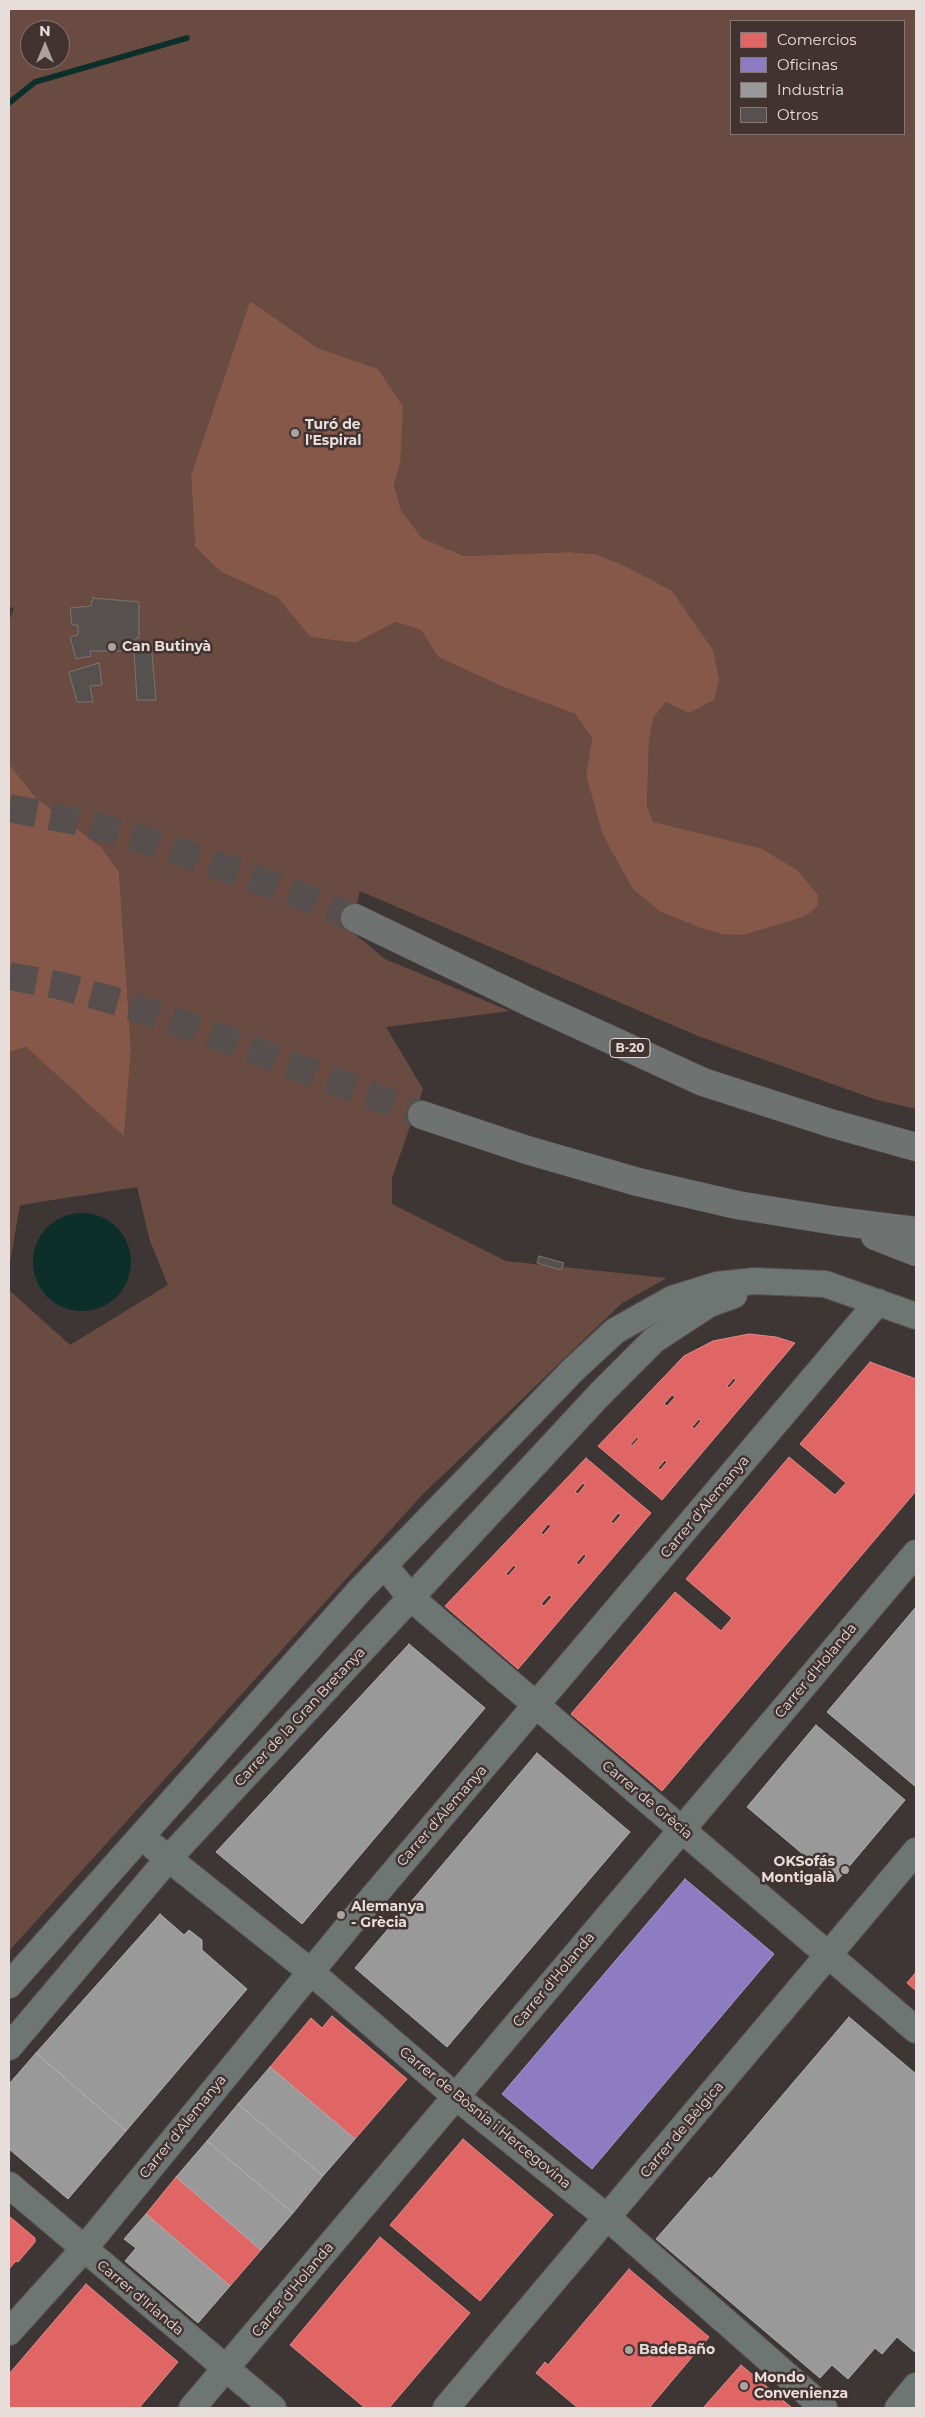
<!DOCTYPE html>
<meta charset="utf-8">
<style>
body{margin:0}
#map{position:relative;width:925px;height:2417px;overflow:hidden;background:#3e3634;font-family:Montserrat,sans-serif}
canvas{display:block}
.frame{position:absolute;inset:0;border:10px solid #e7dedc;pointer-events:none}
.legend{position:absolute;left:730px;top:20px;width:175px;height:115px;box-sizing:border-box;background:#423330;border:1px solid #847775;margin:0;padding:6px 9px;list-style:none;font-size:15px;color:#e7dedc}
.legend li{display:flex;align-items:center;gap:10px;height:25px}
.legend b{width:25px;border:1px solid #847775}
.north{position:absolute;left:20px;top:20px;width:50px;height:50px;box-sizing:border-box;background:#423330;border:1px solid #847775;border-radius:50%;rotate:0deg;font-size:14px;font-weight:700;line-height:20px;text-align:center;color:#e7dedc}
.north::after{content:'';display:block;margin:auto;width:18px;height:22px;background:#aca3a1;clip-path:polygon(50% 0,100% 100%,50% 72%,0 100%)}
</style>
<div id="map">
<canvas width="925" height="2417"></canvas>
<div class="frame"></div>
<ul class="legend">
<li><b style="height:14px;background:#e06666"></b>Comercios</li>
<li><b style="height:14px;background:#8e7cc3"></b>Oficinas</li>
<li><b style="height:14px;background:#999"></b>Industria</li>
<li><b style="height:14px;background:#56504e"></b>Otros</li>
</ul>
<div class="north">N</div>
</div>
<script>
const c = document.querySelector('canvas').getContext('2d');
c.lineJoin = 'round';
function fill(path, color) { c.fillStyle = color; c.fill(path, 'evenodd'); }
const shape = rows => new Path2D(rows.map(r => 'M' + r).join(''));
function strokePath(path, color, width, dash) { c.strokeStyle = color; c.lineWidth = width; c.lineCap = dash ? 'butt' : 'round'; c.setLineDash(dash || []); c.stroke(path); }
function write(font, color, halo, rows, align = 'center') {
  c.font = font + ' Montserrat,sans-serif'; c.lineWidth = 5; c.setLineDash([]); c.textBaseline = 'middle'; c.strokeStyle = halo; c.fillStyle = color; for (const [text, x, y, turn = 0] of rows) {
    c.save(); c.translate(x, y); c.rotate((+turn || 0) * Math.PI / 180); c.textAlign = isNaN(turn) ? turn : align; if (halo) c.strokeText(text, 0, 0); c.fillText(text, 0, 0); c.restore();
  }
}
fill(shape([
 [9,9,916,9,916,1109,877,1100,698,1036,360,891,350,930,385,959,510,1011,386,1027,423,1089,392,1178,392,1204,506,1261,667,1278,622,1303,422,1495,9,1951,9,1290,70,1345,168,1285,150,1241,137,1187,20,1205,9,1268,9,1052,26,1047,124,1135,131,1049,119,872,101,847,36,798,9,764,9,622,14,608,9,607],
 [731,21,904,21,904,134,731,134],
 [30,30,60,30,60,60,30,60],
 [250,301,318,348,378,369,400,465,394,485,401,510,422,538,464,556,569,552,596,554,625,566,671,590,666,702,653,719,649,741,647,807,653,823,760,848,721,934,700,928,661,912,586,775,592,738,575,714,503,687,438,657,421,630,396,622,355,643,310,637,278,598,221,572,195,547,191,475]
]), '#6a4b42');
fill(shape([
 [250,301,318,348,378,369,403,407,400,465,394,485,401,510,422,538,464,556,569,552,596,554,625,566,671,590,713,650,719,679,714,700,689,713,666,702,653,719,649,741,647,806,653,822,760,848,797,870,818,895,818,905,810,913,796,919,743,935,721,934,700,928,661,912,633,889,603,835,586,775,592,738,575,714,503,687,438,657,421,630,396,622,355,643,310,637,278,598,221,572,195,547,191,475],
 [9,764,36,798,101,847,119,872,131,1049,124,1136,26,1047,9,1052]
]), '#86584a');
fill(shape([
 '33 1262a49 49 0 1 1 98 0a49 49 0 1 1-98 0Z'
]), '#0d2f29');
const shops = shape([
 [749,1334,776,1337,795,1343,662,1500,598,1446,684,1356,713,1341,749,1334],
 [734,1378,736,1380,729,1388,727,1386,734,1378],
 [672,1395,675,1397,667,1406,664,1404,672,1395],
 [699,1419,701,1421,694,1429,692,1427,699,1419],
 [637,1437,639,1438,632,1446,630,1445,637,1437],
 [665,1460,667,1462,660,1470,658,1468,665,1460],
 [870,1362,916,1379,916,1491,662,1791,571,1714,675,1592,721,1631,732,1618,686,1579,789,1457,835,1495,846,1483,800,1444,870,1362],
 [586,1458,651,1513,518,1669,445,1606,586,1458],
 [583,1483,585,1485,578,1494,575,1492,583,1483],
 [618,1513,621,1515,613,1524,611,1522,618,1513],
 [548,1524,551,1526,543,1535,541,1533,548,1524],
 [584,1554,586,1556,579,1565,576,1563,584,1554],
 [514,1565,516,1567,508,1576,506,1574,514,1565],
 [549,1595,552,1597,544,1606,541,1604,549,1595],
 [916,1972,916,1991,907,1983,916,1972],
 [332,2016,407,2079,355,2139,270,2067,311,2018,322,2028,332,2016],
 [463,2139,553,2215,480,2301,390,2225,463,2139],
 [176,2177,261,2250,230,2286,146,2214,176,2177],
 [9,2216,35,2238,35,2242,18,2262,16,2261,9,2269,9,2216],
 [380,2237,470,2313,389,2408,365,2408,290,2345,380,2237],
 [629,2269,709,2337,649,2408,578,2408,536,2373,545,2362,548,2365,629,2269],
 [86,2284,178,2362,139,2408,9,2408,9,2374,86,2284],
 [741,2365,791,2407,792,2408,703,2408,741,2365]
]);
fill(shops, '#e06666');
strokePath(shops, '#e28a89', 1);
const offices = shape([
 [685,1879,774,1954,592,2169,502,2094,685,1879]
]);
fill(offices, '#8e7cc3');
strokePath(offices, '#a999ca', 1);
const industry = shape([
 [916,1607,916,1787,827,1712,916,1607],
 [409,1644,485,1708,302,1924,216,1852,409,1644],
 [816,1725,905,1800,836,1882,747,1807,816,1725],
 [537,1753,630,1832,447,2047,355,1968,537,1753],
 [160,1914,184,1935,189,1930,202,1940,202,1950,247,1989,126,2131,36,2053,160,1914],
 [849,2017,916,2074,916,2353,897,2337,882,2354,875,2348,848,2379,832,2365,820,2378,656,2239,710,2177,711,2179,849,2017],
 [36,2053,126,2131,68,2199,9,2149,9,2084,36,2053],
 [270,2067,355,2139,323,2176,238,2104,270,2067],
 [238,2104,323,2176,293,2213,207,2141,238,2104],
 [207,2141,293,2213,261,2250,176,2177,207,2141],
 [146,2214,230,2286,198,2323,125,2261,136,2248,124,2239,146,2214]
]);
fill(industry, '#999');
strokePath(industry, '#b0aead', 1);
strokePath(shape([
 [9,103,35,82,187,38]
]), '#0d2f29', 5.5);
const building = shape([
 [93,598,139,602,139,638,136,638,135,644,151,642,156,700,137,700,134,651,90,651,91,656,76,659,70,637,78,635,78,625,72,625,70,608,91,606,93,598],
 [99,663,102,685,90,686,93,702,77,702,69,672,99,663],
 [539,1256,564,1263,561,1270,537,1263,539,1256]
]);
fill(building, '#56504e');
strokePath(building, '#7b7472', 1);
strokePath(shape([
 [9,808,85,823,158,844,291,892,355,918],
 [9,976,62,986,119,1002,228,1040,422,1115]
]), '#574f4d', 28, [28, 14]);
const minor = shape([
 [384,1565,411,1598,916,2030],
 [154,1847,311,1972,455,2096,608,2218,824,2408],
 [9,1985,361,1589,573,1370,615,1331,672,1299,717,1285,755,1281,825,1284,916,1316],
 [9,2047,168,1859,600,1394,654,1340,709,1304,734,1295],
 [9,2185,273,2408],
 [9,2332,83,2250,350,1924,878,1302],
 [192,2408,916,1553],
 [446,2408,916,1851],
 [898,2408,916,2386]
]);
const highway = shape([
 [355,918,535,1005,703,1082,830,1123,916,1147],
 [422,1115,527,1150,638,1182,737,1205,836,1221,916,1231],
 [875,1236,916,1252]
]);
strokePath(minor, '#585250', 28);
strokePath(highway, '#585250', 29);
strokePath(minor, '#6e7674', 26);
strokePath(highway, '#6e7270', 28);
for (const [x, y, r, color] of [
 [295,433,5,"#aca3a1"],
 [112,647,5,"#aca3a1"],
 [845,1870,5,"#aca3a1"],
 [341,1915,5,"#aca3a1"],
 [629,2350,5,"#aca3a1"],
 [744,2386,5,"#aca3a1"]
]) { const dot = new Path2D(); dot.arc(x, y, r, 0, 2 * Math.PI); c.fillStyle = color; c.fill(dot); strokePath(dot, '#423330', 2); }
for (const [x, y, w] of [
 [630,1048,40]
]) { const box = new Path2D(); box.roundRect(x - w / 2, y - 9.5, w, 19, 4); c.fillStyle = '#423330'; c.fill(box); strokePath(box, '#e7dedc', 1); }
write('bold 12px', '#e7dedc', null, [
 ["B-20",630,1048]
]);
write('bold 14px', '#e7dedc', '#423330', [
 ["Turó de",305,425],
 ["l'Espiral",305,441],
 ["Can Butinyà",122,647],
 ["OKSofás",835,1862,"right"],
 ["Montigalà",835,1878,"right"],
 ["Alemanya",351,1907],
 ["- Grècia",351,1923],
 ["BadeBaño",639,2350],
 ["Mondo",754,2378],
 ["Convenienza",754,2394]
], 'left');
write('14px', '#e7dedc', '#423330', [
 ["Carrer d'Alemanya",705,1507,-50],
 ["Carrer d'Holanda",816,1671,-50],
 ["Carrer de la Gran Bretanya",300,1717,-47],
 ["Carrer de Grècia",647,1800,40],
 ["Carrer d'Alemanya",442,1816,-49],
 ["Carrer d'Holanda",554,1980,-50],
 ["Carrer de Bòsnia i Hercegovina",485,2118,39],
 ["Carrer d'Alemanya",183,2127,-51],
 ["Carrer de Bèlgica",682,2130,-50],
 ["Carrer d'Holanda",293,2290,-50],
 ["Carrer d'Irlanda",140,2298,40]
]);
</script>
